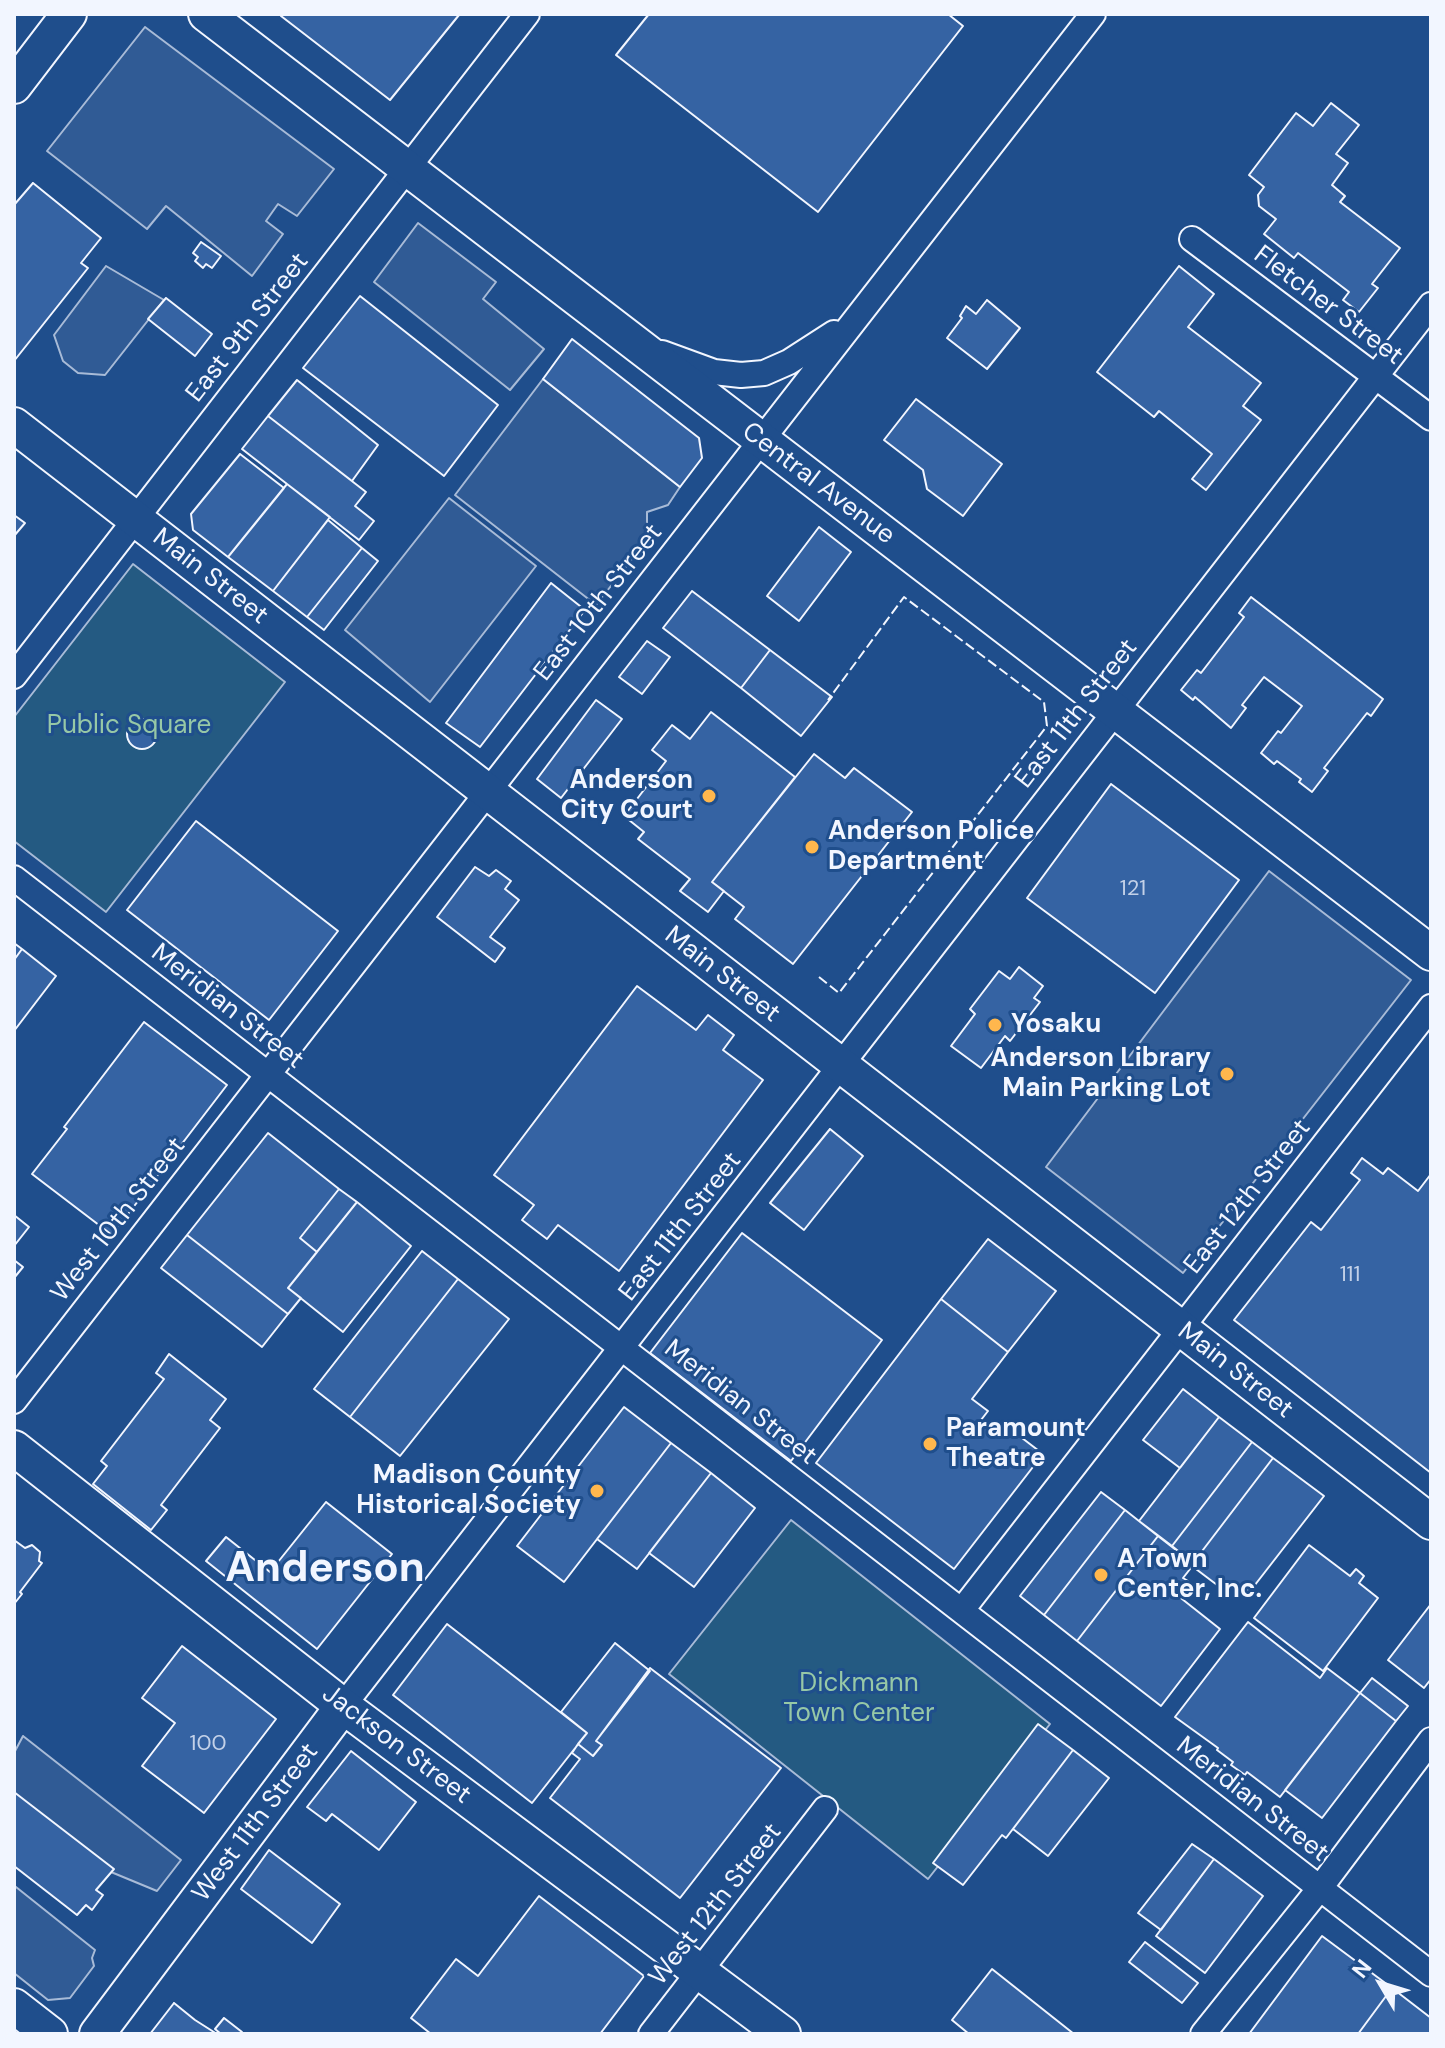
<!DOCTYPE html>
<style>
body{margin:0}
#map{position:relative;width:1445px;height:2048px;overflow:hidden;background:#1f4e8c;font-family:"DM Sans",sans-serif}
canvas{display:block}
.frame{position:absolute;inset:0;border:16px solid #f2f6ff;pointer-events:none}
.north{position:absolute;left:1341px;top:1944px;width:80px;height:80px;-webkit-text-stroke:6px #1f4e8c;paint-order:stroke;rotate:308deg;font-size:22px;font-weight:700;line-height:32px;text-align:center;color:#f2f6ff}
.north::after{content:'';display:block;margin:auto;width:28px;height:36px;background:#f2f6ff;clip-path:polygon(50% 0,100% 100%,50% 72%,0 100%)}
</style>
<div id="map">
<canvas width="1445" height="2048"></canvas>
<div class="frame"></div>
<div class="north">N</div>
</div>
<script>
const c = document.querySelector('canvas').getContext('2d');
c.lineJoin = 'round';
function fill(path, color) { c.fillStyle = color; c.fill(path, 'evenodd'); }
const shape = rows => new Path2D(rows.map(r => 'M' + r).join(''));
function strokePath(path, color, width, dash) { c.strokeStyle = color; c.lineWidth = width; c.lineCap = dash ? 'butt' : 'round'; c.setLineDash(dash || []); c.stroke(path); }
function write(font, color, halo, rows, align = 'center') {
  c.font = font + ' "DM Sans",sans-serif'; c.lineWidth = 6; c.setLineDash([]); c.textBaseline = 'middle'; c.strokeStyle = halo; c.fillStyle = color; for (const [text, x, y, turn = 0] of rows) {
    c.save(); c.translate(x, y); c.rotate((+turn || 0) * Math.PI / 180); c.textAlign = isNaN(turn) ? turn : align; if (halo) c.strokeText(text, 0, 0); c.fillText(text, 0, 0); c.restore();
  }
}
const green = shape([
 [133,564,285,682,106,912,14,841,14,717,133,564],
 [791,1520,1050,1724,928,1879,669,1674,791,1520]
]);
fill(green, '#245a82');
strokePath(green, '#a8bbd7', 2);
const parking = shape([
 [145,27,334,169,297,216,278,204,266,221,283,234,252,276,166,206,147,229,47,151,145,27],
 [418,223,496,282,483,299,544,349,510,390,374,282,418,223],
 [106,266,164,300,105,375,78,373,63,361,54,335,106,266],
 [543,379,680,487,668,505,647,512,647,540,596,605,455,495,543,379],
 [449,498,536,566,430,702,345,630,449,498],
 [1269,871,1411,980,1183,1273,1046,1167,1269,871],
 [23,1736,181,1860,157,1891,111,1872,14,1795,14,1753,23,1736],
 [16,1887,95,1950,92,1958,94,1966,70,1998,48,2000,14,1973,14,1890,16,1887]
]);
fill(parking, '#305b95');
strokePath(parking, '#a8bbd7', 2);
const building = shape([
 [283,14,459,14,459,15,390,100,281,16,283,14],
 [649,14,948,14,963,26,818,212,616,55,649,14],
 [1331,103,1359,125,1336,154,1348,163,1332,185,1345,196,1340,202,1400,248,1372,284,1378,288,1359,312,1343,300,1349,292,1298,253,1294,258,1264,234,1276,219,1259,206,1258,195,1264,187,1249,175,1296,113,1313,126,1331,103],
 [33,183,101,238,81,263,88,268,14,361,14,205,33,183],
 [201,242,221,256,212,268,206,264,203,268,195,261,198,257,193,253,201,242],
 [1179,266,1214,294,1188,327,1261,383,1243,406,1261,420,1206,490,1192,479,1212,454,1159,411,1154,417,1097,372,1179,266],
 [360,296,498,405,444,476,303,368,360,296],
 [166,298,212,334,195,356,148,319,166,298],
 [987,300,1020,328,987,369,947,338,962,318,960,316,966,306,976,314,987,300],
 [572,339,699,438,702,458,680,487,543,379,572,339],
 [297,380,378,445,352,481,268,416,297,380],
 [916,399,1002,464,963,516,927,489,923,470,884,440,916,399],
 [268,416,366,492,355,506,374,521,359,540,242,449,268,416],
 [240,454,284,488,228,557,193,530,191,514,240,454],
 [287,484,330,517,273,591,228,557,287,484],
 [14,515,25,523,14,536,14,515],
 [328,520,362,548,307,617,273,591,328,520],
 [819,527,851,552,799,621,767,596,819,527],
 [362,548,378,561,324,630,307,617,362,548],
 [551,583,585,610,480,747,446,723,551,583],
 [692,591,770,650,741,688,663,628,692,591],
 [1251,597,1383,699,1371,716,1367,713,1324,768,1328,771,1312,792,1299,782,1301,779,1277,761,1274,764,1261,753,1278,731,1281,733,1302,706,1264,677,1242,705,1246,708,1231,728,1195,697,1193,700,1181,690,1197,670,1201,673,1244,617,1239,613,1251,597],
 [647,641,670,657,642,694,619,677,647,641],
 [770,650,832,697,801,736,741,688,770,650],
 [596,700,622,719,561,798,537,779,596,700],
 [711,712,795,777,712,882,724,891,708,912,680,891,690,879,638,839,644,832,624,816,666,761,652,750,672,725,690,739,711,712],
 '127 734a15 15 0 1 1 30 0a15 15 0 1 1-30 0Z',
 [814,754,845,778,854,768,912,812,793,964,735,919,744,907,712,882,814,754],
 [1111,784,1239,880,1155,993,1027,898,1111,784],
 [196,821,338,931,269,1020,127,910,196,821],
 [475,867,489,876,496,870,511,881,505,889,519,900,490,937,505,948,495,962,437,917,475,867],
 [14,943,22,949,14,960,14,943],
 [22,949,56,976,14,1031,14,960,22,949],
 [1019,967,1043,986,1034,998,1040,1002,1010,1041,1005,1036,981,1068,951,1046,975,1014,970,1009,999,971,1010,979,1019,967],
 [637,986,696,1030,708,1015,734,1035,723,1050,763,1080,619,1271,558,1225,547,1239,522,1220,534,1205,494,1175,637,986],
 [144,1022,227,1085,112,1235,32,1174,67,1129,64,1127,144,1022],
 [830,1129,863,1156,804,1230,770,1203,830,1129],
 [268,1133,339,1189,300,1238,317,1252,288,1288,301,1298,288,1314,187,1235,268,1133],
 [1362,1158,1383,1174,1388,1168,1418,1191,1431,1174,1431,1473,1234,1320,1311,1222,1321,1230,1360,1180,1351,1173,1362,1158],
 [339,1189,357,1202,317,1252,300,1238,339,1189],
 [357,1202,411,1246,343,1332,288,1288,357,1202],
 [14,1215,29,1227,14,1246,14,1215],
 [742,1233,882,1340,791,1461,650,1353,742,1233],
 [187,1235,288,1314,262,1347,161,1268,187,1235],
 [988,1239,1056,1291,1008,1352,941,1299,988,1239],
 [422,1251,458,1279,350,1417,314,1389,422,1251],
 [14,1260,23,1267,14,1278,14,1260],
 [458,1279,509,1319,400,1456,350,1417,458,1279],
 [941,1299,1008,1352,972,1399,988,1411,981,1420,998,1434,1005,1425,1043,1454,954,1569,816,1463,941,1299],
 [169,1354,226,1399,210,1420,220,1428,161,1505,167,1510,151,1530,93,1484,107,1466,101,1461,164,1379,156,1373,169,1354],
 [1183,1389,1219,1417,1180,1468,1143,1440,1183,1389],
 [624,1407,671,1443,564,1582,517,1546,624,1407],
 [1219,1417,1252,1442,1172,1546,1139,1521,1219,1417],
 [1252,1442,1273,1458,1193,1563,1172,1546,1252,1442],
 [671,1443,711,1473,637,1569,597,1539,671,1443],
 [1273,1458,1324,1496,1251,1590,1233,1590,1229,1594,1192,1566,1193,1563,1273,1458],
 [711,1473,755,1508,694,1587,649,1553,711,1473],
 [1101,1492,1125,1510,1044,1615,1020,1596,1101,1492],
 [326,1502,392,1554,317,1649,206,1561,226,1537,270,1572,326,1502],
 [1125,1510,1158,1536,1077,1641,1044,1615,1125,1510],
 [1158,1536,1194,1564,1183,1578,1188,1581,1177,1595,1220,1629,1161,1706,1077,1641,1158,1536],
 [14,1540,25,1548,32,1545,40,1552,39,1561,42,1563,20,1592,22,1594,14,1604,14,1540],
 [1309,1545,1350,1576,1356,1569,1364,1576,1359,1583,1378,1598,1323,1671,1254,1618,1309,1545],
 [1431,1604,1431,1679,1424,1688,1388,1660,1431,1604],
 [1248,1622,1320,1678,1327,1668,1360,1693,1280,1797,1247,1772,1245,1775,1231,1765,1233,1762,1217,1750,1218,1748,1175,1717,1248,1622],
 [447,1624,587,1733,532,1803,393,1695,447,1624],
 [615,1643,650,1671,596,1741,602,1745,593,1756,578,1744,587,1733,561,1712,615,1643],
 [182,1646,276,1719,204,1813,142,1766,175,1723,142,1698,182,1646],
 [650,1668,781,1768,680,1898,550,1798,580,1759,572,1753,578,1744,593,1756,602,1745,596,1741,650,1668],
 [1372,1678,1408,1706,1396,1721,1360,1693,1372,1678],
 [1360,1693,1396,1721,1322,1818,1285,1790,1360,1693],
 [1038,1724,1073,1750,1006,1838,1002,1835,963,1885,933,1863,1038,1724],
 [1073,1750,1109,1778,1048,1856,1013,1829,1073,1750],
 [351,1751,416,1802,379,1850,332,1814,326,1821,307,1807,351,1751],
 [14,1792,114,1869,96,1890,103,1895,92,1910,86,1905,77,1915,14,1866,14,1792],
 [1192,1844,1214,1859,1161,1930,1138,1913,1192,1844],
 [269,1850,340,1904,312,1943,241,1889,269,1850],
 [1214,1859,1263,1896,1205,1973,1156,1936,1214,1859],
 [539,1896,644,1976,600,2034,431,2034,411,2018,456,1959,478,1976,539,1896],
 [1322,1936,1392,1988,1358,2034,1249,2034,1322,1936],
 [1145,1942,1198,1983,1182,2003,1129,1962,1145,1942],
 [992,1969,1074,2034,969,2034,952,2020,992,1969],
 [1392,1988,1431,2018,1431,2034,1358,2034,1392,1988],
 [174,2003,195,2020,217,2034,150,2034,174,2003],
 [224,2018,242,2032,240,2034,221,2034,215,2029,224,2018]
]);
fill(building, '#3563a3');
strokePath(building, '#f2f6ff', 2);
const street = shape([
 [1192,239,1431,418],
 [662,353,714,372,741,375,764,373,789,362,834,333],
 [14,676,527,14],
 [14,878,1431,1974],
 [14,1401,1093,14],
 [962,1610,1431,1007],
 [343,1706,1431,305],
 [651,2034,825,1809],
 [1203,2034,1320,1888,1431,1740]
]);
const secondary = shape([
 [206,14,1431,953],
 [14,86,69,14],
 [14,425,1431,1522],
 [14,1448,343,1706,783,2034],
 [14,2006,50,2034],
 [97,2034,343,1706]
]);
strokePath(street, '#f2f6ff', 28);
strokePath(secondary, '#f2f6ff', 38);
strokePath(street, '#1f4e8c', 24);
strokePath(secondary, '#1f4e8c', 34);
strokePath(shape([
 [819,977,839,993,1047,726,1044,702,904,597,828,700]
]), '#f2f6ff', 2, [10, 4]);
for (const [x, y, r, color] of [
 [709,796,8,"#ffb74d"],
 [812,847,8,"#ffb74d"],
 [995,1025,8,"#ffb74d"],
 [1227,1074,8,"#ffb74d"],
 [930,1444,8,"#ffb74d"],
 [597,1491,8,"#ffb74d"],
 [1101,1575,8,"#ffb74d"]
]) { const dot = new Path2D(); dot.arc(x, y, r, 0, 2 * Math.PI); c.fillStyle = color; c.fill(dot); strokePath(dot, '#1f4e8c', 3); }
write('22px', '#c3d1e8', null, [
 ["121",1133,889],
 ["111",1350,1275],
 ["100",208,1744]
]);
write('26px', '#f2f6ff', '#1f4e8c', [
 ["Fletcher Street",1328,306,37],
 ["East 9th Street",248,328,-52],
 ["Central Avenue",818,484,37],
 ["Main Street",210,577,38],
 ["East 10th Street",599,603,-52],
 ["East 11th Street",1077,714,-52],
 ["Main Street",722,975,38],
 ["Meridian Street",227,1007,38],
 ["East 12th Street",1248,1197,-52],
 ["West 10th Street",119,1220,-52],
 ["East 11th Street",681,1227,-52],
 ["Main Street",1235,1371,38],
 ["Meridian Street",740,1403,38],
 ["Jackson Street",396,1745,37],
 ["Meridian Street",1252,1800,38],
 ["West 11th Street",256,1823,-53],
 ["West 12th Street",716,1905,-52]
]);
write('26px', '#97c8a6', '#1f4e8c', [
 ["Public Square",129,726],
 ["Dickmann",859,1684],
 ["Town Center",859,1714]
]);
write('bold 26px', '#f2f6ff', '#1f4e8c', [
 ["Anderson",693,781,"right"],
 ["City Court",693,811,"right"],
 ["Anderson Police",828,832],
 ["Department",828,862],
 ["Yosaku",1011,1025],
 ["Anderson Library",1211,1059,"right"],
 ["Main Parking Lot",1211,1089,"right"],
 ["Paramount",946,1429],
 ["Theatre",946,1459],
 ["Madison County",581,1476,"right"],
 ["Historical Society",581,1506,"right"],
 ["A Town",1117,1560],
 ["Center, Inc.",1117,1590]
], 'left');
write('bold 42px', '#f2f6ff', '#1f4e8c', [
 ["Anderson",325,1570]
]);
</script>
